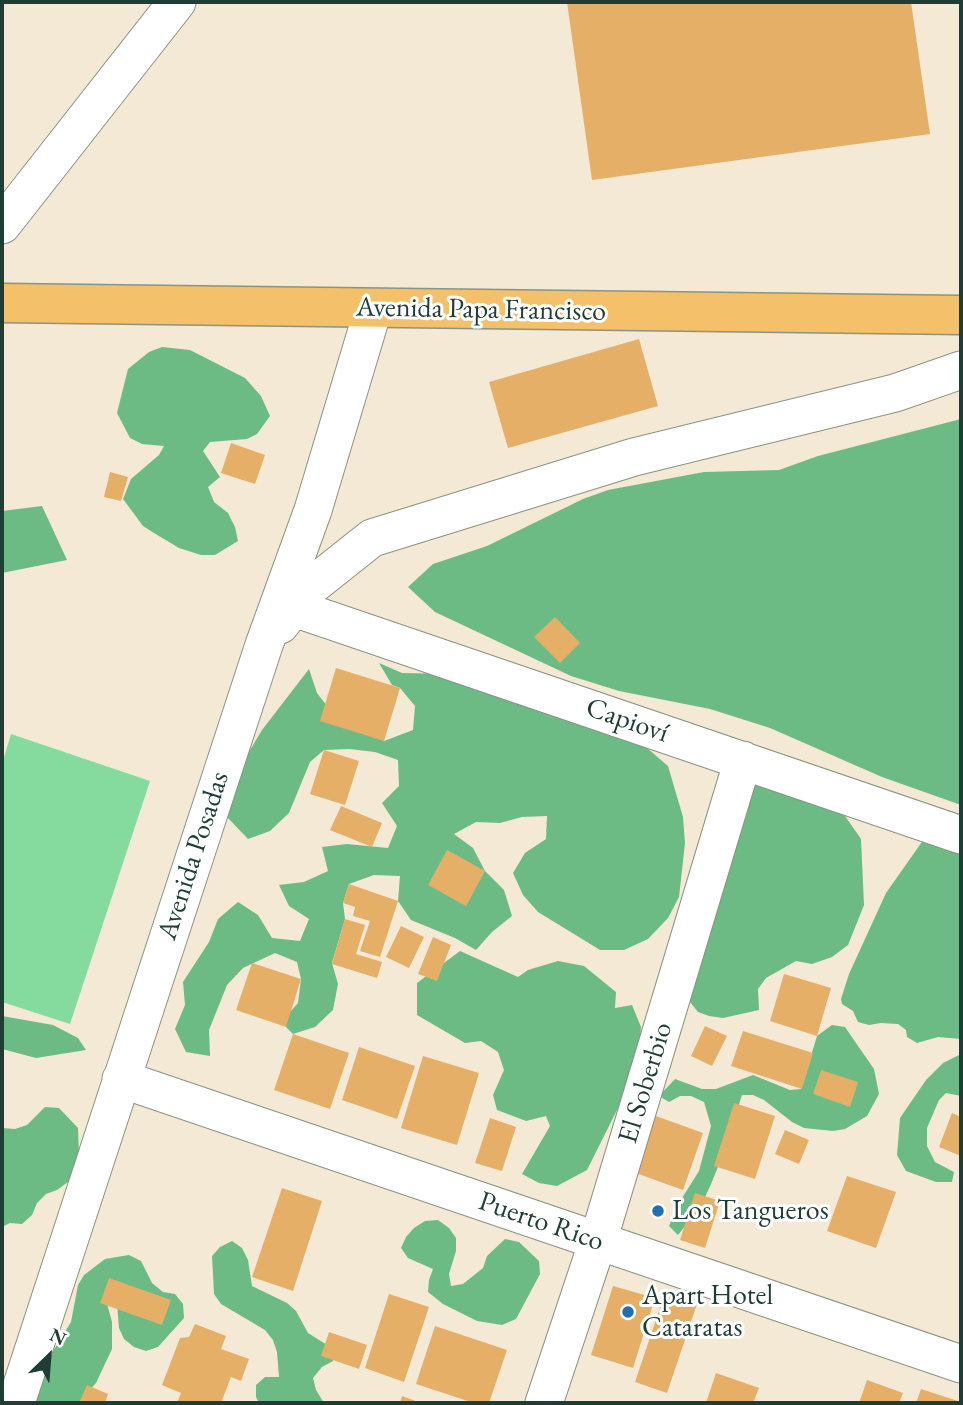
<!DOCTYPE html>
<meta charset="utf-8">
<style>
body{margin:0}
#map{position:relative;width:963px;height:1405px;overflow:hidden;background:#f4e9d4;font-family:"EB Garamond",serif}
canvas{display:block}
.frame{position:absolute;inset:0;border:4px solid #1f3d34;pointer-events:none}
.north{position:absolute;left:14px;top:1321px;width:70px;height:70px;-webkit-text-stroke:5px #fff;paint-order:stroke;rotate:25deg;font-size:19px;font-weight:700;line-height:28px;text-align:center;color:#1f3d34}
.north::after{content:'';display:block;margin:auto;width:24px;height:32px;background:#1f3d34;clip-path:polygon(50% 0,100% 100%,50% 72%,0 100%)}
</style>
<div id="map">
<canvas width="963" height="1405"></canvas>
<div class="frame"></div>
<div class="north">N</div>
</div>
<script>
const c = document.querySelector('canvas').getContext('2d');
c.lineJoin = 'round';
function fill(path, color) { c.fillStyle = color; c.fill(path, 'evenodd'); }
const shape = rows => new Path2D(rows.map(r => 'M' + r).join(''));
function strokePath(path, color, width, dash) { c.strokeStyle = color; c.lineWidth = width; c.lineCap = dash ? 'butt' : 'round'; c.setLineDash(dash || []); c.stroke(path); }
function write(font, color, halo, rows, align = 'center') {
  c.font = font + ' "EB Garamond",serif'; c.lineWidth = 6; c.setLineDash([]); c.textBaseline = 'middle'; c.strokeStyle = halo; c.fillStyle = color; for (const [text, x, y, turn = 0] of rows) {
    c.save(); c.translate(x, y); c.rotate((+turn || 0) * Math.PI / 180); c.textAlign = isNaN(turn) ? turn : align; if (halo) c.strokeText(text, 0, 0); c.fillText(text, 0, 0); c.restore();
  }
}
fill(shape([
 [11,734,150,781,70,1024,2,1002,2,764]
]), '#85db9e');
fill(shape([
 [162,347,190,350,245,378,261,396,270,416,257,434,247,439,210,442,203,451,220,477,208,487,214,502,228,513,235,527,238,541,215,555,201,555,179,548,154,533,143,526,123,499,131,479,159,455,164,446,142,444,130,438,117,413,128,369,149,352],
 [961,419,961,805,882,777,770,728,710,709,619,691,571,676,435,612,408,587,433,564,487,546,583,499,608,490,704,472,779,470,818,456],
 [42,506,67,560,2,573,2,511],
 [379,663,402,673,453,674,622,736,647,748,668,766,683,817,685,843,679,897,668,918,648,939,624,950,600,950,538,912,523,895,513,873,525,853,546,839,547,816,522,817,500,823,476,822,454,834,473,848,485,871,504,890,512,916,492,932,476,950,455,938,411,920,398,901,400,876,374,875,349,884,343,903,345,919,332,963,338,984,333,1010,315,1027,293,1034,281,1022,298,1003,301,979,297,962,275,953,243,968,227,985,209,1030,210,1056,186,1052,175,1029,185,1005,183,982,209,942,218,919,238,902,258,915,272,938,300,941,309,919,289,906,279,885,304,882,328,871,322,847,347,844,388,848,397,826,382,803,399,786,398,760,375,752,349,749,324,750,310,762,289,813,270,831,248,839,228,818,225,792,262,730,309,669,317,693,334,715,384,741,413,730,415,706,400,688,392,685],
 [743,780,793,790,845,816,861,839,864,905,848,945,832,957,812,964,796,961,766,978,758,989,759,1010,723,1018,709,1016,698,1012,690,1002,690,989],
 [924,839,961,848,961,1039,938,1037,917,1043,907,1037,906,1030,898,1024,881,1023,869,1025,858,1022,853,1011,842,1004,841,999,849,974,886,893],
 [460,951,518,977,528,970,558,961,584,966,616,992,615,1008,632,1005,641,1027,639,1051,618,1108,587,1170,557,1186,539,1183,522,1174,550,1126,546,1116,526,1121,497,1110,493,1095,504,1070,498,1052,481,1041,465,1043,417,1015,417,983],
 [2,1016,53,1025,78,1038,86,1050,36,1058,2,1049],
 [832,1025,845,1027,874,1069,879,1094,867,1116,845,1129,833,1131,804,1128,792,1122,764,1100,753,1095,742,1095,722,1157,711,1184,701,1206,678,1235,669,1226,679,1203,699,1171,711,1126,704,1102,691,1096,680,1096,669,1102,659,1096,675,1079,702,1089,716,1089,753,1075,790,1090,801,1089,817,1036],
 [961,1054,961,1096,946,1093,939,1100,927,1128,927,1146,935,1162,954,1172,952,1182,936,1182,906,1171,897,1155,900,1118,926,1080,943,1063],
 [45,1107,59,1108,78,1128,79,1154,74,1166,72,1179,57,1190,46,1194,37,1203,32,1215,22,1224,10,1223,2,1227,2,1128,15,1129,27,1125],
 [438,1220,449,1228,456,1238,456,1251,449,1274,451,1286,463,1284,483,1268,487,1256,505,1239,519,1242,539,1261,540,1274,516,1319,502,1325,477,1321,443,1304,428,1292,429,1280,433,1269,408,1258,401,1248,406,1237,414,1228,425,1221],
 [232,1241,242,1248,248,1260,252,1286,287,1303,296,1311,308,1333,332,1348,333,1361,322,1367,313,1378,316,1390,324,1403,259,1403,256,1397,256,1385,265,1377,279,1377,277,1352,273,1340,265,1330,221,1304,214,1294,212,1256,220,1247],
 [129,1255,141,1261,152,1283,163,1292,175,1294,183,1304,184,1318,158,1347,146,1351,134,1347,124,1339,119,1328,117,1304,105,1296,112,1322,112,1349,96,1383,78,1403,33,1403,42,1369,71,1322,78,1285,84,1275,105,1259]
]), '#6cbb85');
fill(shape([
 [567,2,911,2,930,134,592,180],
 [639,339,658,406,508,448,489,382],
 [231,443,265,455,255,484,221,473],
 [110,472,128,477,121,501,104,497],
 [555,617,580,643,560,663,534,637],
 [336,668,400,688,384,741,320,721],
 [324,750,359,761,345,805,310,794],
 [341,806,382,823,372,847,330,830],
 [447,850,485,871,466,906,428,885],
 [349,884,398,901,380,957,360,951,370,921,353,916,355,907,343,903],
 [345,919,365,925,356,954,382,962,377,978,332,964],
 [401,926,424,937,409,968,386,957],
 [433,937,451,945,437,981,418,974],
 [252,963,301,979,286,1027,236,1010],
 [784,974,831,988,817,1036,770,1021],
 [705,1026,727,1036,712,1066,691,1056],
 [743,1031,813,1053,802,1089,731,1066],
 [293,1034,349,1053,330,1109,274,1090],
 [359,1047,415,1066,397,1119,342,1100],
 [423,1056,479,1073,457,1145,401,1128],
 [821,1070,858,1082,850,1107,813,1094],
 [734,1103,775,1116,755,1179,714,1166],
 [952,1113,961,1117,961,1156,939,1147],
 [653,1115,703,1133,683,1190,633,1172],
 [490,1118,516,1127,502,1171,475,1163],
 [785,1130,809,1140,799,1164,775,1154],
 [847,1176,896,1192,876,1248,827,1231],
 [282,1188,322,1201,293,1291,252,1277],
 [695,1193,720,1201,705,1248,680,1240],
 [109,1278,171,1300,162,1325,100,1303],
 [613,1286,655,1298,633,1368,591,1355],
 [665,1293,697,1304,667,1393,635,1382],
 [389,1294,429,1307,404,1382,365,1368],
 [195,1324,226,1336,221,1349,249,1359,241,1381,231,1377,221,1403,177,1403,181,1393,162,1385,180,1338,189,1337],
 [435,1326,507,1350,489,1403,474,1403,416,1384],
 [329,1332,367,1345,359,1369,321,1356],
 [716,1373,759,1388,753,1403,706,1403],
 [867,1380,903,1393,899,1403,859,1403],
 [87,1385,108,1394,105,1403,79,1403],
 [921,1389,961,1402,961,1403,916,1403],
 [402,1396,421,1403,400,1403]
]), '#e5af68');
const minor = shape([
 [2,225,177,2],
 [294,608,961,835],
 [280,625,309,588,372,538,634,457,895,393,961,370],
 [121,1079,961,1364],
 [16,1403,264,645,313,510,373,310],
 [544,1403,598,1241,743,760]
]);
const major = shape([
 [2,303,961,315]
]);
strokePath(minor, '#8a9384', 39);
strokePath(major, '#8a9384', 41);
strokePath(minor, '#fff', 37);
strokePath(major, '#f4c16a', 38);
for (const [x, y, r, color] of [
 [658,1211,7,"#1f6fb2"],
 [628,1312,7,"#1f6fb2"]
]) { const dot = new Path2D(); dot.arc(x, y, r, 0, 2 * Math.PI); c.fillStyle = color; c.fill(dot); strokePath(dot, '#fff', 2.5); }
write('28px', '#1f3d34', '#fff', [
 ["Avenida Papa Francisco",481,310,1],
 ["Capioví",627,721,19],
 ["Avenida Posadas",194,856,-72],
 ["El Soberbio",646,1083,-73],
 ["Puerto Rico",541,1222,19]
]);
write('28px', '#1f3d34', '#fff', [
 ["Los Tangueros",672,1211],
 ["Apart Hotel",642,1296],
 ["Cataratas",642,1328]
], 'left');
</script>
